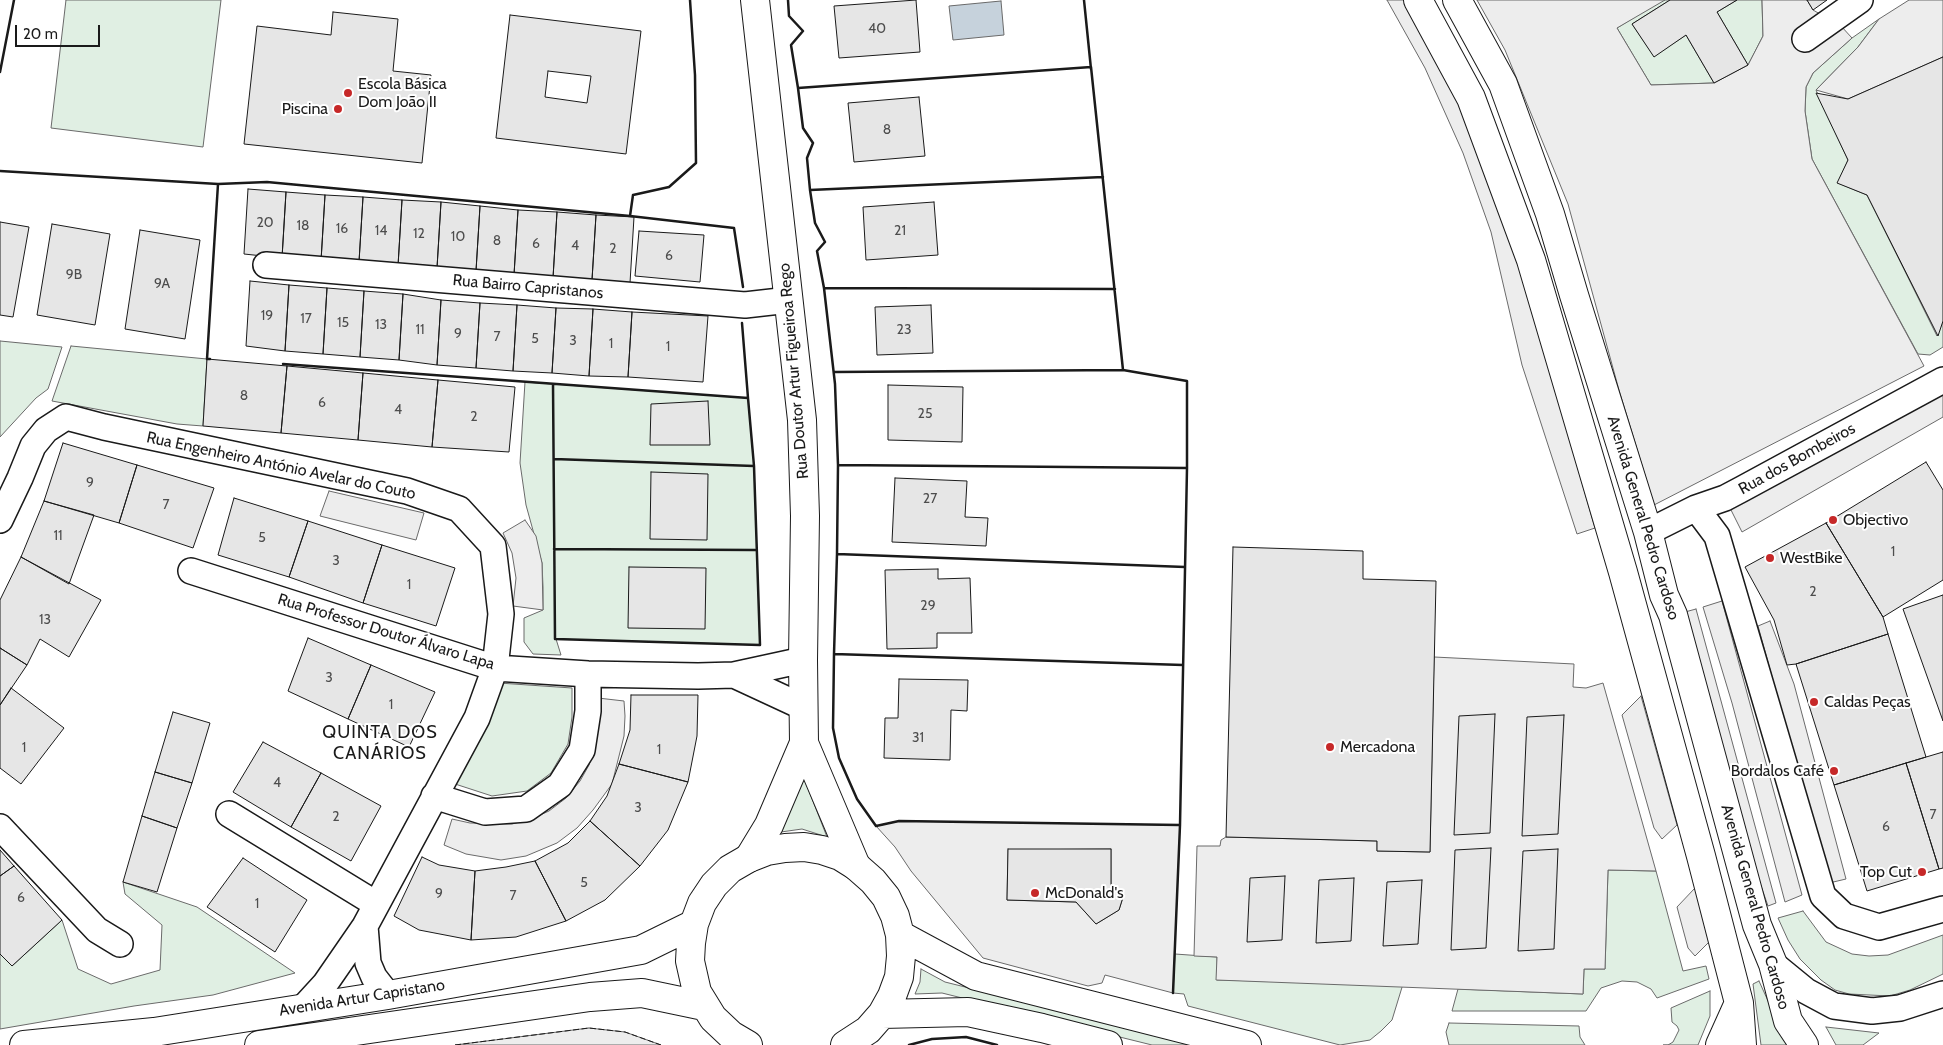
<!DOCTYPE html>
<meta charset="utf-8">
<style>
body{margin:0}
#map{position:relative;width:1943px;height:1045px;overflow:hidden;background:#fff;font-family:Cabin,sans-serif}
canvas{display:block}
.scale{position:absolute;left:15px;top:25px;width:85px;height:22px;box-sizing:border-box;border:2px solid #1a1a1a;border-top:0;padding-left:6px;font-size:15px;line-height:18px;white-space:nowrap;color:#1a1a1a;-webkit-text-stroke:4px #fff;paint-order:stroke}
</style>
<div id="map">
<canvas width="1943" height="1045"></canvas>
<div class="scale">20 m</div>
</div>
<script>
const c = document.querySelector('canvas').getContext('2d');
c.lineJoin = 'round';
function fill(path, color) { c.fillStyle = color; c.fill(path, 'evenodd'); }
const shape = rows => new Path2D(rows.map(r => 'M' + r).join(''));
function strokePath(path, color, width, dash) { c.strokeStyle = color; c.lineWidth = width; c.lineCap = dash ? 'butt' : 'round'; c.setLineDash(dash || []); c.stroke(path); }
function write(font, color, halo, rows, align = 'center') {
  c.font = font + ' Cabin,sans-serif'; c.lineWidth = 4; c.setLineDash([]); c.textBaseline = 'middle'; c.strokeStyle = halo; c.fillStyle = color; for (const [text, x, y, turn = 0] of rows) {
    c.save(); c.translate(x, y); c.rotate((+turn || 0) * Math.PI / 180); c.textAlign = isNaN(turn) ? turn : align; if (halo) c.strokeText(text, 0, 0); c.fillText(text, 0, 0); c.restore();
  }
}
const green = shape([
 [66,0,221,0,203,147,51,128,66,0],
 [1662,0,1670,0,1632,24,1654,56,1686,35,1714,83,1651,85,1617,28,1662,0],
 [1737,0,1762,0,1763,36,1748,65,1717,12,1737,0],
 [1879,19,1858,47,1816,90,1848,160,1838,183,1867,195,1937,336,1943,321,1943,347,1930,355,1918,354,1812,159,1805,111,1806,87,1813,73,1852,38,1879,19],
 [0,341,62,347,48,389,36,398,0,437,0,341],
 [71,346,207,359,203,426,177,424,52,401,71,346],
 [525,382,748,398,754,466,760,645,556,639,561,655,533,654,524,642,524,618,543,610,543,587,542,563,526,505,520,463,525,382],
 [499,683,572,688,572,717,568,744,551,773,527,791,492,796,452,783,499,683],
 [802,773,827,837,802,829,781,832,802,773],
 [1608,870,1656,871,1683,971,1706,966,1709,979,1657,998,1651,989,1637,982,1622,981,1601,988,1586,1011,1452,1011,1458,989,1583,994,1584,969,1605,969,1608,870],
 [123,882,197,907,295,973,213,995,134,1006,0,1029,0,954,12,966,62,920,78,969,111,984,160,970,162,925,125,894,123,882],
 [1803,911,1826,942,1852,954,1869,956,1888,955,1943,935,1943,974,1910,990,1890,996,1849,994,1835,990,1821,980,1800,959,1788,940,1778,918,1803,911],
 [1175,954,1217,957,1217,980,1403,984,1392,1020,1381,1031,1370,1040,1340,1045,1188,1006,1184,994,1173,993,1175,954],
 [921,969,945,982,1198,1045,1152,1045,942,993,915,994,920,982,921,969],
 [1759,981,1788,1045,1761,1045,1753,984,1759,981],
 [1710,991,1710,1016,1698,1045,1663,1045,1668,1045,1673,1042,1679,1030,1677,1026,1672,1022,1671,1008,1710,991],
 [1449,1023,1579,1026,1580,1037,1585,1045,1449,1045,1446,1032,1449,1023],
 [1826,1027,1879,1033,1863,1045,1836,1045,1826,1027]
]);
fill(green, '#e0efe3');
strokePath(green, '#6a6a6a', 1);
const parking = shape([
 [1387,0,1407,0,1436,49,1509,227,1595,528,1577,534,1522,365,1491,232,1463,153,1425,68,1387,0],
 [1477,0,1665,0,1617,28,1651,85,1714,83,1748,65,1763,36,1762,0,1807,0,1813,10,1841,26,1852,38,1813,73,1806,87,1805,111,1812,159,1924,366,1654,505,1619,390,1568,204,1505,50,1477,0],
 [1909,0,1943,0,1943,57,1848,99,1816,90,1858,47,1879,19,1909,0],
 [1934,384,1943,396,1943,417,1742,532,1725,498,1934,384],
 [329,491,424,513,416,540,320,516,329,491],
 [525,520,536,536,542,563,543,610,513,606,516,578,512,553,503,533,525,520],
 [1722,601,1802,895,1785,902,1732,703,1703,607,1722,601],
 [1696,609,1776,903,1768,906,1760,883,1697,656,1685,612,1696,609],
 [1770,621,1794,684,1846,879,1829,883,1758,626,1770,621],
 [1434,657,1574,664,1573,687,1586,688,1603,683,1656,871,1608,870,1605,969,1584,969,1583,994,1216,980,1217,957,1194,956,1197,846,1220,846,1221,840,1226,837,1377,841,1377,851,1430,852,1434,657],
 [1641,696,1677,825,1662,839,1654,828,1622,715,1641,696],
 [598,698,624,701,625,716,624,736,612,784,593,810,577,828,557,843,526,856,501,860,466,854,444,845,452,819,470,823,512,824,531,819,549,811,566,798,580,781,589,765,594,748,598,698],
 [899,821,1180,825,1173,993,1105,975,1102,983,1088,986,983,958,911,871,895,847,876,826,899,821],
 [1111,849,1111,887,1124,894,1119,910,1096,924,1076,902,1007,900,1008,850,1111,849],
 [1695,888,1710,941,1695,956,1688,948,1677,907,1695,888],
 [589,1028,625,1032,661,1045,455,1045,589,1028]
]);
fill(parking, '#ededed');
strokePath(parking, '#6a6a6a', 1);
const water = shape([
 [1001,1,1004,35,953,40,949,6,1001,1]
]);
fill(water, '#c6d2dc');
strokePath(water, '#6a6a6a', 1);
const building = shape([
 [916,0,920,52,839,58,834,6,916,0],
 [1670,0,1737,0,1717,12,1748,65,1714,83,1686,35,1654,57,1632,24,1670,0],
 [1807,0,1827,0,1813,10,1807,0],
 [333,12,398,19,393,71,431,75,422,163,244,144,257,26,331,35,333,12],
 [510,15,641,31,626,154,496,138,510,15],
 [548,71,591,76,587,103,545,97,548,71],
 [1943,57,1943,321,1938,336,1867,195,1837,183,1848,160,1816,93,1848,99,1943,57],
 [919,97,925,156,854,162,848,103,919,97],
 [248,189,286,192,282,258,244,254,248,189],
 [286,192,325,195,321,261,282,258,286,192],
 [325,195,363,197,359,262,321,261,325,195],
 [363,197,402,200,398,266,359,262,363,197],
 [402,200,441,202,437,268,398,266,402,200],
 [441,202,480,206,476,271,437,268,441,202],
 [934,202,938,255,866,260,863,207,934,202],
 [480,206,518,210,514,275,476,271,480,206],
 [518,210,557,212,553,278,514,275,518,210],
 [557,212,596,215,592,280,553,278,557,212],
 [596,215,634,217,630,283,592,280,596,215],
 [0,222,29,227,13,317,0,315,0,222],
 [52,224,110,234,95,325,37,315,52,224],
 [140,230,200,240,185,339,125,329,140,230],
 [639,231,704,235,700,282,635,276,639,231],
 [250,281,289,285,285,351,246,346,250,281],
 [289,285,327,288,323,354,285,351,289,285],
 [327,288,364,291,360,357,323,354,327,288],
 [364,291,403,294,399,360,360,357,364,291],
 [403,294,441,300,437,365,399,360,403,294],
 [441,300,480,303,476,368,437,365,441,300],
 [480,303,517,305,513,371,476,368,480,303],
 [517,305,556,308,552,373,513,371,517,305],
 [931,305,933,353,877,355,875,307,931,305],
 [556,308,593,309,589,376,552,373,556,308],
 [593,309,632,312,628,377,589,376,593,309],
 [632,312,708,316,703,382,628,377,632,312],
 [207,359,287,366,281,433,203,426,207,359],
 [287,366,363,373,358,440,281,433,287,366],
 [363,373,438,380,432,447,358,440,363,373],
 [438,380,515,387,509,452,432,447,438,380],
 [888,385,963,387,962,442,888,440,888,385],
 [708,401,710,445,650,445,651,404,708,401],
 [63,443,137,465,119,523,44,501,63,443],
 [1926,462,1943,490,1943,580,1883,617,1826,523,1926,462],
 [137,465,214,488,193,548,119,523,137,465],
 [651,472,708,474,707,540,650,539,651,472],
 [895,478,967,481,965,517,988,518,986,546,892,542,895,478],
 [234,498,308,521,289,577,218,555,234,498],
 [44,501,94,515,69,584,21,557,44,501],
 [308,521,382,545,363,603,289,577,308,521],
 [1826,523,1883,617,1888,634,1796,664,1787,665,1774,620,1745,567,1826,523],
 [382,545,455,568,436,626,363,603,382,545],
 [1233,547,1363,551,1363,579,1436,581,1430,852,1377,851,1377,841,1226,837,1233,547],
 [21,557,101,600,69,657,40,639,27,665,0,648,0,600,21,557],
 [629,567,706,568,705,629,628,628,629,567],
 [938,569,938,579,970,578,972,633,937,633,937,648,887,649,885,570,938,569],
 [1943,595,1943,721,1903,609,1943,595],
 [1888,634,1926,757,1834,785,1796,664,1888,634],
 [308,638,371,665,348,719,288,691,308,638],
 [0,648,27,665,0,705,0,648],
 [371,665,435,692,409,747,348,719,371,665],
 [899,679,968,680,967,711,951,710,950,760,884,758,885,718,898,718,899,679],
 [11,688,64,728,21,784,0,768,0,705,11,688],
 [631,695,698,695,697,736,688,782,619,764,630,730,631,695],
 [173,712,210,723,192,783,155,772,173,712],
 [1495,714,1490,833,1454,835,1459,716,1495,714],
 [1564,715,1558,834,1522,836,1527,717,1564,715],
 [263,742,321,773,291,827,233,792,263,742],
 [1943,752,1943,868,1939,869,1906,763,1943,752],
 [1906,763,1939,869,1867,891,1834,785,1906,763],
 [619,764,688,782,668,830,640,866,590,821,607,796,619,764],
 [155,772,192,783,177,828,142,816,155,772],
 [321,773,381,806,351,861,291,827,321,773],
 [142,816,177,828,157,892,123,882,142,816],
 [590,821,640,866,605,900,566,921,535,861,568,843,590,821],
 [1491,848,1486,948,1451,950,1455,850,1491,848],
 [1008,849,1111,849,1111,887,1124,894,1119,910,1096,924,1076,902,1007,900,1008,849],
 [1558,849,1554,949,1518,951,1523,851,1558,849],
 [0,850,14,866,0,876,0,850],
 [422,857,439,865,475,871,471,940,419,930,394,916,422,857],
 [243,858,307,900,275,952,207,907,243,858],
 [535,861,566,921,516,937,471,940,475,871,506,867,535,861],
 [14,866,62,920,12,966,0,954,0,876,14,866],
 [1285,876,1282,940,1247,942,1250,878,1285,876],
 [1354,878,1351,941,1316,943,1319,880,1354,878],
 [1422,880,1418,944,1383,946,1387,882,1422,880]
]);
fill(building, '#e6e6e6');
strokePath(building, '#1a1a1a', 1);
const minor = shape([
 [1805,39,1860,0],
 [266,265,745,305,789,300],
 [1696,508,1717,536,1823,896,1844,916,1879,927,1943,909],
 [0,520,20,478,33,446,46,430,66,417,104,427,407,491,459,509,493,546,501,614,495,668,477,718,365,926,325,984,303,1008],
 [1648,532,1696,508,1725,498,1742,489,1943,380],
 [191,571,495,668,588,674,698,676,734,675,803,660],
 [734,675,803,707],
 [434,796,485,812,526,809,560,785,582,750,588,711,588,674],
 [229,814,376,904],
 [0,827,97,930,120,944],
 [365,926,368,963,374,977,388,995],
 [1773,964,1806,991,1834,1006,1872,1011,1900,1008,1943,994]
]);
const secondary = shape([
 [755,0,802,420,805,516,803,660,804,743,856,866],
 [749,858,769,825,804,743]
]);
const primary = shape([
 [1418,0,1471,98,1531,260,1623,572,1701,856,1739,1003,1742,1045],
 [1457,0,1503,84,1550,214,1574,295,1648,532,1664,595,1673,615,1757,925,1773,964,1788,1021,1804,1045],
 [900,935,976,976,1247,1045],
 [882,1014,968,1012,1042,1028,1108,1045],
 [24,1045,154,1032,388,995,641,950,694,924],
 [259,1045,590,997,642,993,704,1006],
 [748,1045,731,1035,713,1018,697,992,690,961,691,943,694,924,702,903,714,885,730,869,749,858,767,851,785,848,804,847,822,850,840,856,856,866,873,881,886,897,895,916,900,935,901,956,899,977,892,996,882,1014,868,1030,845,1045],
 [1720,1045,1738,1005]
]);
strokePath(minor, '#1a1a1a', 28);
strokePath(secondary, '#1a1a1a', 30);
strokePath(primary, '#1a1a1a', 30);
strokePath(minor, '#fff', 25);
strokePath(secondary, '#fff', 28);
strokePath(primary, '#fff', 28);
strokePath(shape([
 [455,1045,589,1028,625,1032,661,1045]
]), '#1a1a1a', 1, [6, 2.5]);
strokePath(shape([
 [788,0,789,16,803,31,791,45,798,88],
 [1084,0,1091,69],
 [0,72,14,0],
 [0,171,218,184],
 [810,190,807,158,813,143,803,128,798,88,1091,67,1123,370,1187,381,1187,468,1180,825,1173,993],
 [630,216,633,195,669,187,696,163,695,75,690,0],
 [824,288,1115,289],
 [210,359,207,359,218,184,267,182,630,216,734,228,743,287],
 [283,364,748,398,742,323],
 [834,372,1123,370],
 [553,384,555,639,760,645,754,466,748,398],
 [554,459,754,466],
 [838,465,1187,468],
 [554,549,755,550],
 [837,554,838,465,835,384,824,288,817,251,825,242,815,223,810,190,1103,177],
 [834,654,837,554,1185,567],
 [1180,825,899,821,876,826,857,799,839,758,833,728,834,654,1183,665],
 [909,1045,932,1039,966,1037,997,1045]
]), '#1a1a1a', 2.5);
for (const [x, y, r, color] of [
 [348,93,5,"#c62828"],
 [338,109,5,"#c62828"],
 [1833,520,5,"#c62828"],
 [1770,558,5,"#c62828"],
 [1814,702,5,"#c62828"],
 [1330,747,5,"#c62828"],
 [1834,771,5,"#c62828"],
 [1922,872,5,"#c62828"],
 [1035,893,5,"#c62828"]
]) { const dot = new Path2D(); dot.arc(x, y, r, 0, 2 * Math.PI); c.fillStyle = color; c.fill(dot); strokePath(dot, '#fff', 2); }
write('14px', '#4d4d4d', null, [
 ["40",877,29],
 ["8",887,130],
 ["20",265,223],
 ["18",303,226],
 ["16",342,229],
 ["14",381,231],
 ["21",900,231],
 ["12",419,234],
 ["10",458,237],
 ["8",497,241],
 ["6",536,244],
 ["4",575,246],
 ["2",613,249],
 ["6",669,256],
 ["9B",74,275],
 ["9A",162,284],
 ["19",267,316],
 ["17",306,319],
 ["15",343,323],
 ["13",381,325],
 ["11",420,330],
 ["23",904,330],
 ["9",458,334],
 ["7",497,337],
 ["5",535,339],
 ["3",573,341],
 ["1",611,344],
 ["1",668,347],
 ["8",244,396],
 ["6",322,403],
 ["4",398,410],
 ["25",925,414],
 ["2",474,417],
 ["9",90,483],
 ["27",930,499],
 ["7",166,505],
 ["11",58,536],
 ["5",262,538],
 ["1",1893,552],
 ["3",336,561],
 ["1",409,585],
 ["2",1813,592],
 ["29",928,606],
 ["13",45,620],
 ["3",329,678],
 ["1",391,705],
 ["31",918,738],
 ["1",24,748],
 ["1",659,750],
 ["4",277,783],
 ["3",638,808],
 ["7",1933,815],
 ["2",336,817],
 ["6",1886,827],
 ["5",584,883],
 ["9",439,894],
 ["7",513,896],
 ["6",21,898],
 ["1",257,904]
]);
write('16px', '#1a1a1a', '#fff', [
 ["Escola Básica",358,84],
 ["Dom João II",358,102],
 ["Piscina",328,109,"right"],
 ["Objectivo",1843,520],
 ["WestBike",1780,558],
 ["Caldas Peças",1824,702],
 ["Mercadona",1340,747],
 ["Bordalos Café",1824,771,"right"],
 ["Top Cut",1912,872,"right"],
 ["McDonald's",1045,893]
], 'left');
write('16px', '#1a1a1a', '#fff', [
 ["Rua Bairro Capristanos",528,287,5],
 ["Rua Doutor Artur Figueiroa Rego",794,371,-95],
 ["Rua dos Bombeiros",1797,459,-29],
 ["Rua Engenheiro António Avelar do Couto",281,466,12],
 ["Avenida General Pedro Cardoso",1643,518,73],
 ["Rua Professor Doutor Álvaro Lapa",386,632,17],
 ["Avenida General Pedro Cardoso",1755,907,74],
 ["Avenida Artur Capristano",362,998,-9]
]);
c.letterSpacing = '1px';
write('18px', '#1a1a1a', '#fff', [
 ["QUINTA DOS",380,733],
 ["CANÁRIOS",380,754]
]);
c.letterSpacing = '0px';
</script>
